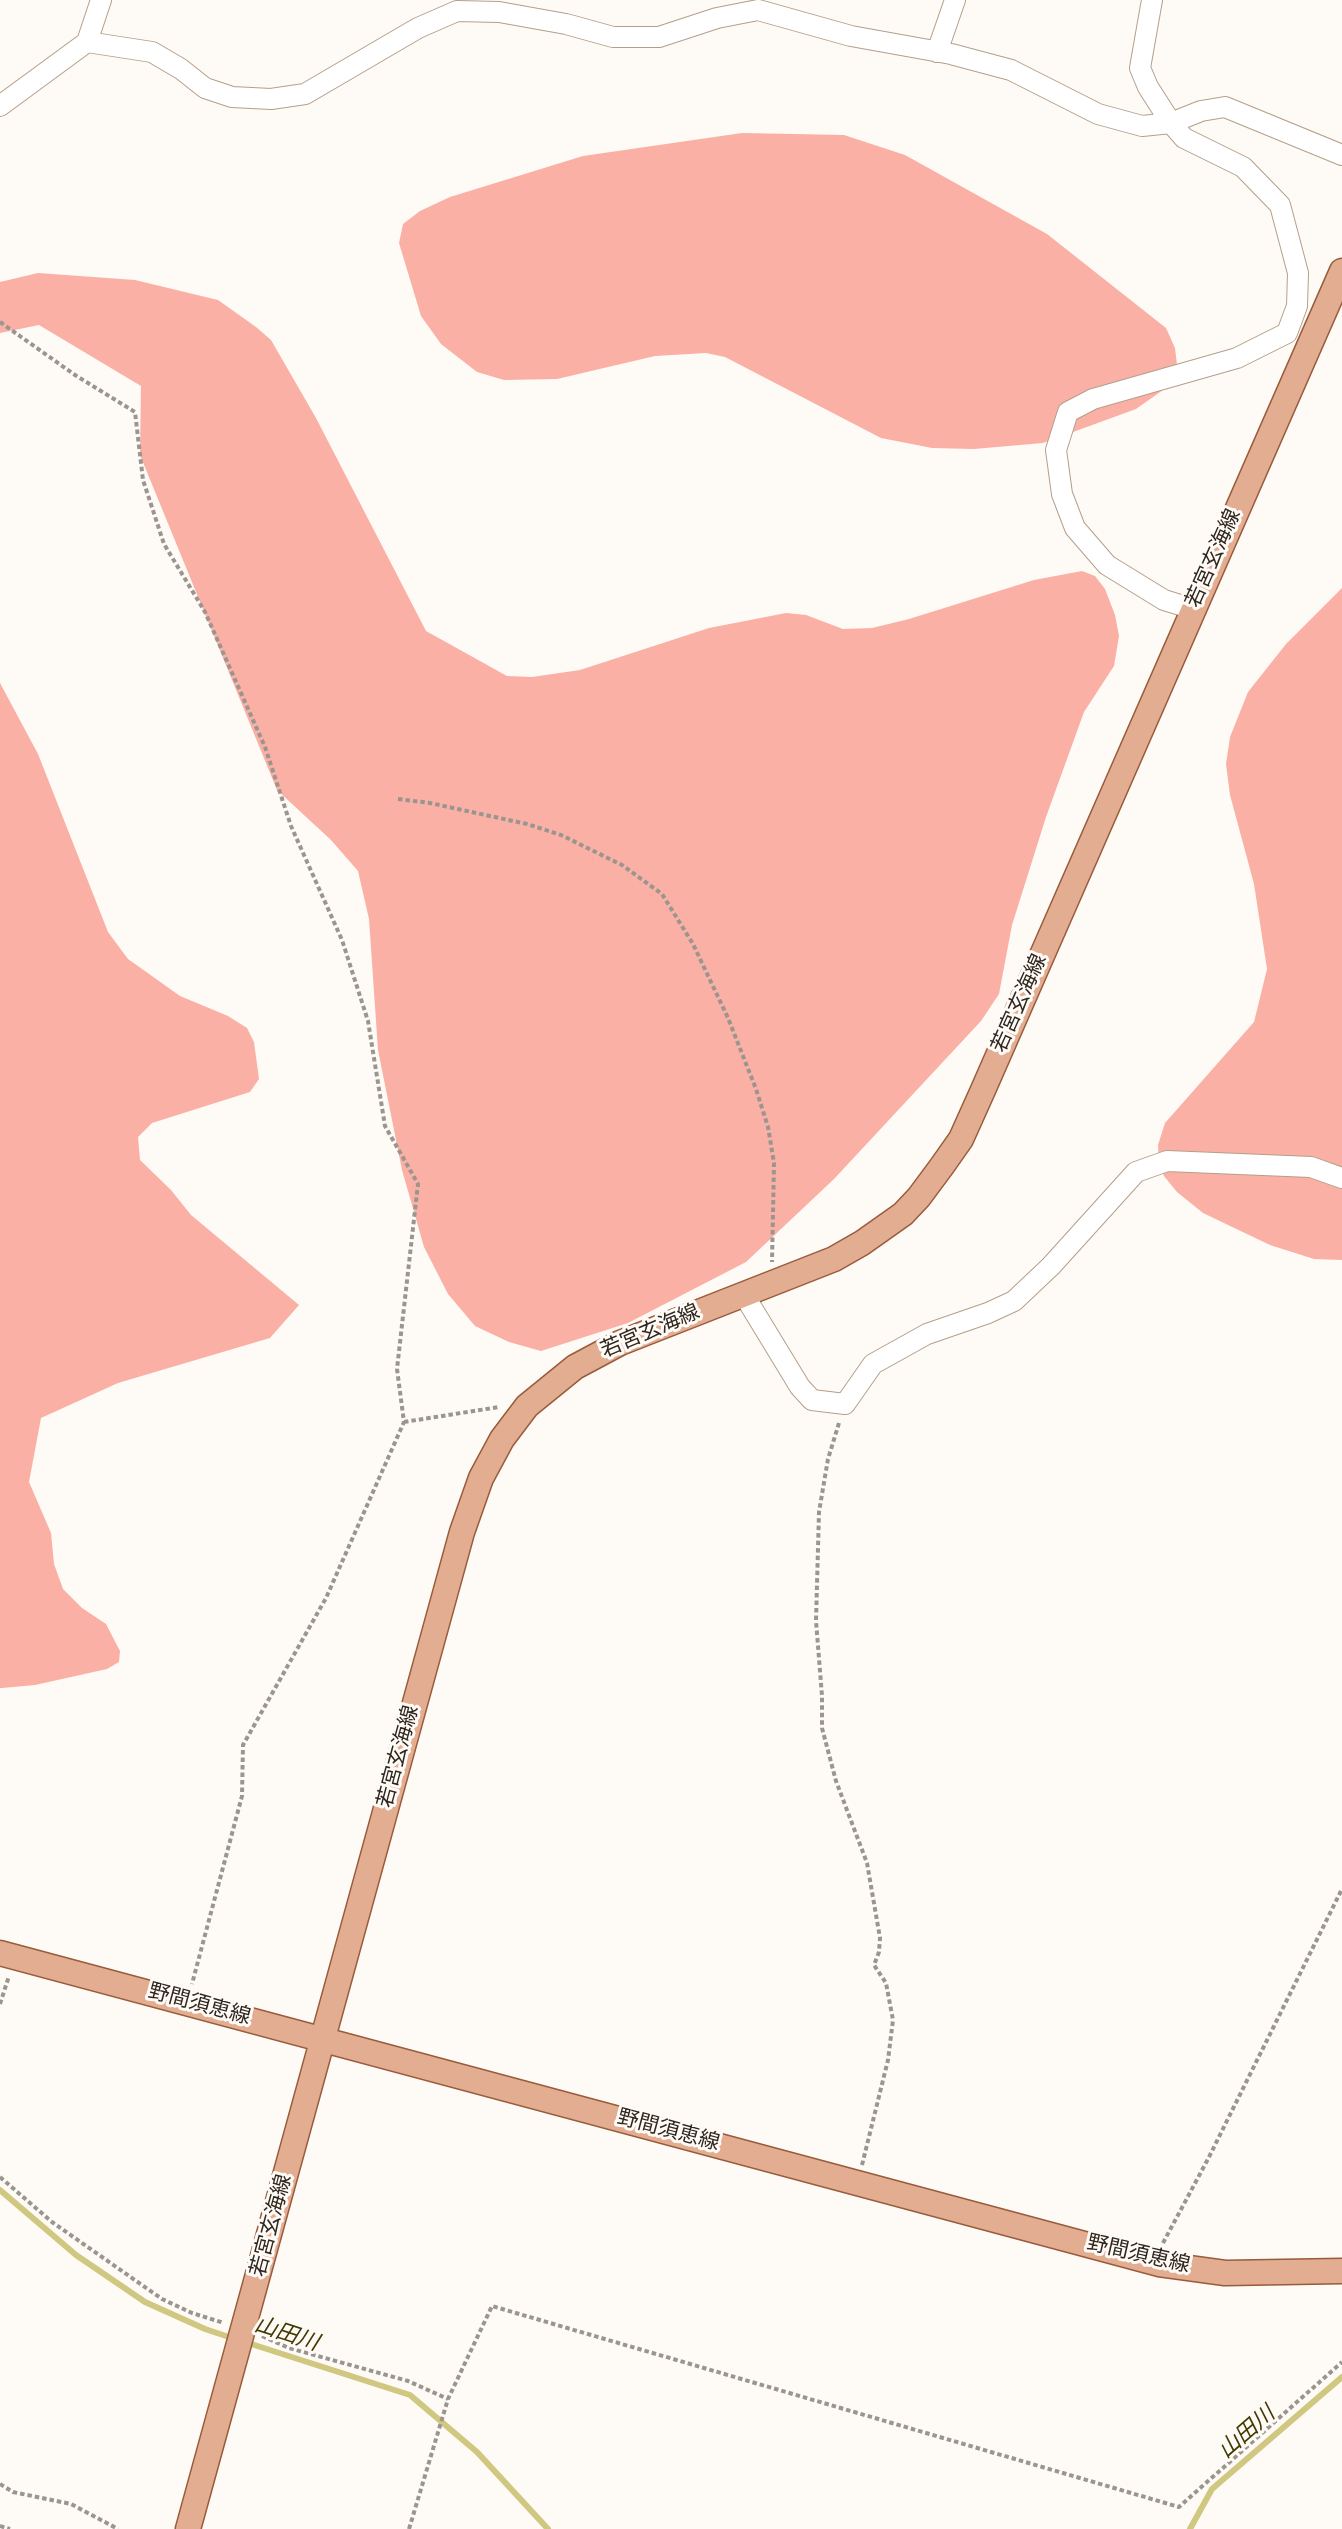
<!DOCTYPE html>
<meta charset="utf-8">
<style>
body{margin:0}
canvas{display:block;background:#fefaf5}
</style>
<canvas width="1342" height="2529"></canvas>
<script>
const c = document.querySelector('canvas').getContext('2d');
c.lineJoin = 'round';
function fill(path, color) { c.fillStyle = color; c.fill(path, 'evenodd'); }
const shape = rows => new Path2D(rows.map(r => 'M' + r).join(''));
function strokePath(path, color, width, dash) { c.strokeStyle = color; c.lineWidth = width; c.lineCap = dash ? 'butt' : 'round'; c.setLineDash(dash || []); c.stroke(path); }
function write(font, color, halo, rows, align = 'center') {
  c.font = font + ' Overpass,"Noto Sans JP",sans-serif'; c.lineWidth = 6; c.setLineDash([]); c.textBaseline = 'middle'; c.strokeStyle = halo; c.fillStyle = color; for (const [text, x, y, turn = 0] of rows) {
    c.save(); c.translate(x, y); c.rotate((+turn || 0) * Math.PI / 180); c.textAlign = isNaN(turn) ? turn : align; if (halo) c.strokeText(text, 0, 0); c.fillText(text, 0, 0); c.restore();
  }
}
fill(shape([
 [742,133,844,135,905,155,1047,234,1166,328,1175,348,1177,365,1170,385,1136,409,1043,443,974,449,932,448,881,438,725,357,706,353,655,356,557,379,504,380,477,372,441,344,421,316,399,243,403,224,420,211,450,197,583,156],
 [38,273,135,280,218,300,256,327,271,340,316,418,426,631,507,676,532,677,580,670,709,628,786,613,806,615,843,629,872,628,909,619,1034,580,1082,571,1095,576,1105,589,1115,615,1119,636,1114,666,1084,712,1046,817,1012,925,999,994,981,1021,834,1179,746,1262,628,1323,541,1351,509,1342,475,1326,448,1294,424,1247,402,1170,378,1050,369,919,358,871,331,840,277,790,140,455,141,386,39,325,0,333,0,282],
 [1342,588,1342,1260,1314,1259,1270,1245,1203,1213,1177,1192,1164,1176,1159,1164,1158,1145,1165,1123,1254,1022,1267,969,1254,884,1230,795,1226,764,1230,737,1248,692,1286,644],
 [0,683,38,754,108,932,128,959,180,996,228,1016,247,1028,254,1042,259,1079,250,1092,152,1123,138,1137,140,1160,171,1190,191,1215,299,1305,270,1338,118,1383,41,1418,29,1482,51,1533,54,1564,63,1589,82,1608,106,1624,120,1651,119,1662,107,1669,35,1685,2,1688,0,1688]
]), '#fbb0a5');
strokePath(shape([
 [0,2190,76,2255,145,2302,205,2329,235,2339],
 [245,2342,410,2395,477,2452,548,2529],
 [1190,2529,1212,2489,1342,2377]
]), '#d0c781', 6);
const minor = shape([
 [1152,0,1140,68,1148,87,1171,123,1184,138,1243,167,1280,205,1298,273,1297,306,1287,333,1237,358,1093,399,1068,412,1056,450,1062,494,1075,528,1107,565,1164,600,1193,609],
 [87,42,152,52,181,69,205,88,232,97,271,99,305,94,418,28,457,11,499,12,566,24,613,37,659,37,717,18,758,10,851,36,951,54,1011,70,1098,114,1142,126,1171,123,1201,111,1225,107,1342,155],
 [937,52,955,0],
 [0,106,87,42,101,0],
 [744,1295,800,1387,812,1400,845,1404,873,1364,927,1334,988,1313,1014,1301,1051,1266,1136,1172,1167,1161,1311,1167,1342,1178]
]);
const major = shape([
 [0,1953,1159,2264,1225,2273,1342,2271],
 [188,2529,462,1532,481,1478,502,1439,527,1406,575,1367,620,1343,834,1259,862,1243,903,1214,919,1197,942,1166,961,1139,983,1090,1342,271]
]);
strokePath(minor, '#b59f8b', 22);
strokePath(major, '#985b3b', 27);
strokePath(shape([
 [0,322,75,375,135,412,143,480,164,544,205,612,265,747,291,826,342,940,368,1021,385,1126,418,1184,397,1369,404,1422,326,1598,243,1745,242,1796,192,1984],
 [398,799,430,803,527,824,561,835,622,865,662,894,693,944,728,1018,756,1089,768,1127,774,1163,772,1262],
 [404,1422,499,1407],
 [839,1423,828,1459,819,1512,816,1621,822,1696,822,1728,836,1781,867,1863,880,1938,879,1952,874,1965,886,1983,893,2020,888,2060,862,2165],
 [0,2004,9,1976],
 [0,2177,52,2222,162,2299,192,2313,224,2323],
 [1163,2243,1208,2159,1342,1889],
 [262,2336,289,2348,408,2381,448,2399],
 [0,2484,13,2492,71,2504,118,2529],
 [0,2526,10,2529],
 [409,2529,448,2399,492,2306,1179,2507,1342,2362]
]), '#9b958f', 4, [4.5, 3]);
strokePath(minor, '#fff', 20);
strokePath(major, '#e3ad92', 24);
write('21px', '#2f271f', '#fefaf5', [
 ["若宮玄海線",1215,559,-66],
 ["若宮玄海線",1021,1004,-66],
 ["若宮玄海線",651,1333,-23],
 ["若宮玄海線",400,1757,-75],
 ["野間須恵線",199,2006,15],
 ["野間須恵線",668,2132,15],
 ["若宮玄海線",273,2226,-75],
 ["野間須恵線",1138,2256,13]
]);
write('italic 22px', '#403900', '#fefaf5', [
 ["山田川",286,2336,18],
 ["山田川",1248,2434,-41]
]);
</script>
